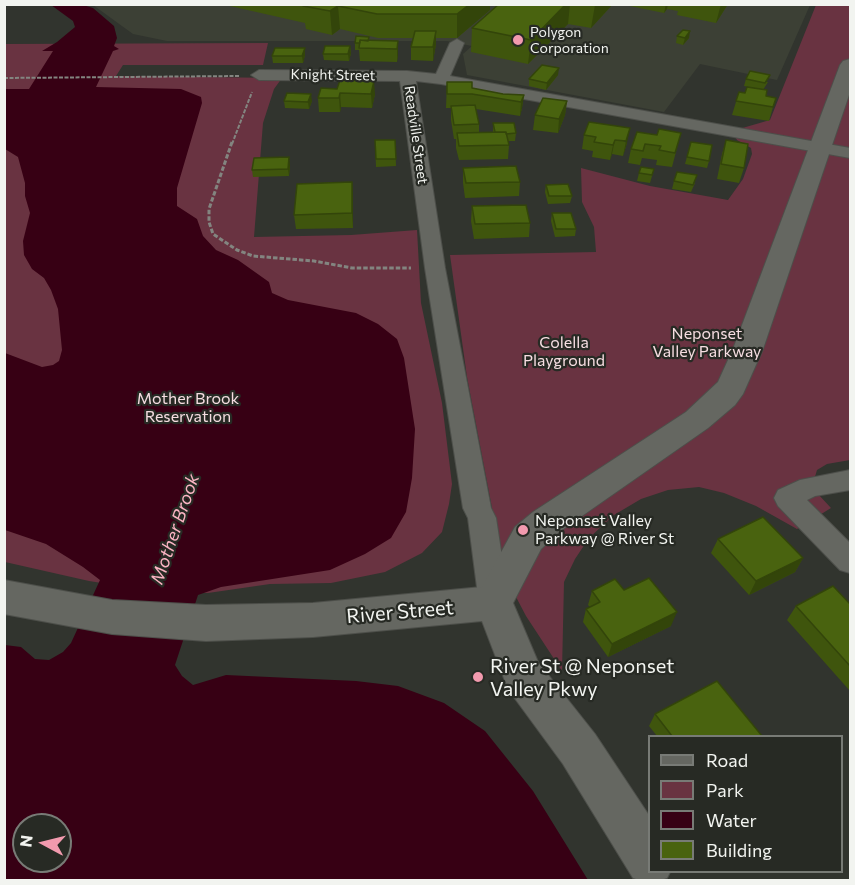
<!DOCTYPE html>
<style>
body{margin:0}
#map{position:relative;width:855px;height:885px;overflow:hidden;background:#31342e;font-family:Commissioner,sans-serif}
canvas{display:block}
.frame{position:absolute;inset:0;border:6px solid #f2f4f0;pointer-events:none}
.legend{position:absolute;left:648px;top:735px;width:195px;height:138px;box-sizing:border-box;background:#272a24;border:2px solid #787b76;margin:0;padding:8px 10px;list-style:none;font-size:18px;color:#f2f4f0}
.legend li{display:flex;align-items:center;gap:12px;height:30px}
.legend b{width:30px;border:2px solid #787b76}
.north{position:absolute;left:12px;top:813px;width:60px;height:60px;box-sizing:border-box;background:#272a24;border:2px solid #787b76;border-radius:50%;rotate:277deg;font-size:16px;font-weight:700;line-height:24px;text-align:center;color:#f2f4f0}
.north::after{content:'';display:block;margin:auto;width:21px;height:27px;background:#f29aae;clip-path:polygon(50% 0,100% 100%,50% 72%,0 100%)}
</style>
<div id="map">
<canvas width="855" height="885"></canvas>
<div class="frame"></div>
<ul class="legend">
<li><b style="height:8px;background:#656761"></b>Road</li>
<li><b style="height:16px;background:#693341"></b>Park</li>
<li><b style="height:16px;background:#370014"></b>Water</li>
<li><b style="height:16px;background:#49630f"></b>Building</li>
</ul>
<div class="north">N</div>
</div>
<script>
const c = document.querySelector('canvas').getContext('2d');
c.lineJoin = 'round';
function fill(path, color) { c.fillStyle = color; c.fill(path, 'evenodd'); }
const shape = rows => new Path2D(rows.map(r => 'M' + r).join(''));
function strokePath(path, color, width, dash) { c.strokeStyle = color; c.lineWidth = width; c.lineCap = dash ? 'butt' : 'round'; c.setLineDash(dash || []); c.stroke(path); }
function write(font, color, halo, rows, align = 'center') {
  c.font = font + ' Commissioner,sans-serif'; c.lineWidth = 4.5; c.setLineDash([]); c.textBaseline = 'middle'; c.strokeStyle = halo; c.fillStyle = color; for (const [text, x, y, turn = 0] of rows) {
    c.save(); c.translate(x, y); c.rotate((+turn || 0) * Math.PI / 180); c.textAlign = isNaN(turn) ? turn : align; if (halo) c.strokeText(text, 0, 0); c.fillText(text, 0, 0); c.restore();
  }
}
fill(shape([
 [93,5,810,5,777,80,700,64,664,112,467,75,463,54,472,46,447,41,167,41,133,34]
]), '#3c4035');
fill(shape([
 [816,5,850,5,850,460,827,464,817,470,814,480,818,494,831,508,797,529,756,506,724,493,699,487,668,490,641,499,614,515,589,538,575,559,564,582,562,671,526,616,505,576,467,377,450,255,596,252,594,227,582,202,581,168,650,186,728,200,743,179,752,154,751,148,737,140,734,134,739,129,770,120],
 [268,43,263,65,123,65,116,76,282,78,274,89,263,123,254,237,351,235,417,230,421,303,442,403,452,484,449,504,442,532,422,553,385,572,331,583,270,584,208,593,152,591,89,581,5,562,4,44]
]), '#693341');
fill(shape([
 [51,5,83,5,93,8,114,26,117,38,114,46,119,49,113,51,96,87,181,89,201,97,202,103,177,188,177,206,197,219,203,236,216,250,238,260,269,282,272,293,288,300,356,313,378,324,397,339,404,358,415,429,412,478,406,512,391,538,365,554,330,570,221,587,198,595,175,665,182,676,193,685,226,675,356,681,398,686,444,703,485,731,533,791,588,880,5,880,5,645,21,647,35,659,49,660,63,652,71,643,100,580,83,567,46,544,5,530,5,353,42,367,53,365,59,361,62,350,58,309,51,290,44,278,32,269,24,255,23,241,30,213,25,196,25,183,18,157,5,149,4,89,29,89,53,51,42,51,57,42,75,27,73,21],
 [24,825,60,825,60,861,24,861]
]), '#370014');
const street = shape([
 [457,39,464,43,450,76,850,148,850,158,441,84,416,81,445,268,491,508,496,518,509,603,505,612,494,616,483,612,479,603,468,518,463,508,425,268,400,81,259,80,251,75,259,70,407,71,436,74,450,43,457,39],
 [850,470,850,490,815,496,807,500,850,543,850,573,840,570,778,506,774,498,778,490,800,480,850,470]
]);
const secondary = shape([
 [850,59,850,92,763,349,743,394,735,405,708,428,559,532,541,549,513,603,538,662,595,734,650,817,650,872,670,872,667,878,661,880,639,880,633,878,563,764,508,689,482,621,313,637,206,641,112,634,4,614,4,580,112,600,206,605,313,603,482,587,515,527,533,512,686,412,718,382,733,349,840,65,843,61,850,59]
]);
strokePath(street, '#4d4f4a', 2);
strokePath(secondary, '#4d4f4a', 2);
strokePath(shape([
 [4,78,240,76],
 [232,144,252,92]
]), '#838580', 2, [4, 1.5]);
strokePath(shape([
 [232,142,209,209,209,222,213,234,237,250,253,256,314,261,352,268,411,268]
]), '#838580', 3, [4.5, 2]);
fill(street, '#656761');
fill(secondary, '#656761');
fill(shape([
 [221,4,490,4,490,10,457,38,436,38,436,44,433,61,411,60,411,47,413,38,378,38,340,29,332,35,306,29,305,23],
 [499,4,613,4,591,28,568,24,528,64,471,52,472,28],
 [620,4,728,4,716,23,677,15,678,11,667,9,664,13],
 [677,36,689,38,683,45,676,43],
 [369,41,398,41,398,54,397,62,360,61,359,50,355,50,355,43],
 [350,46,351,53,349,61,324,60,323,54],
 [305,55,303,63,273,63,272,56],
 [558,75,546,90,529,86,529,79],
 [746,79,768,82,763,90,766,96,773,107,769,121,732,115,739,92,745,93,760,89,744,86],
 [447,82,472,88,503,94,524,95,522,108,520,116,476,109,479,124,479,133,493,132,493,123,516,133,515,141,508,141,509,145,508,159,459,160,456,148,456,139,454,139,451,120,451,108,446,108],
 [337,89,375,94,372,108,341,107,340,112,319,112,318,98],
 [284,101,312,101,309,109,285,108],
 [567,101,565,115,558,133,533,130,535,115],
 [589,122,627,143,623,156,612,154,610,160,592,157,593,151,582,149,584,135],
 [681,133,672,167,656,165,657,160,642,158,640,165,628,163,631,149,657,135],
 [375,140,395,140,396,166,376,167],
 [726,140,744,168,739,183,717,179,722,154],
 [691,142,709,161,707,168,685,164],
 [290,165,289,176,253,177,252,170],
 [463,168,520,182,519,196,465,198,463,183],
 [654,169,650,183,637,181,639,173],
 [674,181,695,183,691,192,672,189],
 [546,185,572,196,570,203,548,204,545,192],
 [353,197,353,228,296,229,294,215],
 [472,206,530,223,529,237,474,239,471,221],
 [552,213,576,229,575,236,555,237,551,221],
 [718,539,803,558,795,572,749,595,711,553],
 [624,590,671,626,608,657,583,622,586,609,590,607,588,605,592,591],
 [850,604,850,691,787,620,796,606],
 [655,714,762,736,657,736,649,726]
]), '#3f550d');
fill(shape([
 [470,4,490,4,490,10,457,38,457,14],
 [566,4,570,4,568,24,528,64,531,40],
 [613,4,591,28,595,5],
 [666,4,668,4,667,9,664,13],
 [721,4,728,4,716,23],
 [338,6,340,29,332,35,330,11],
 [436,31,436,44,433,61,433,47],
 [690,31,689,38,683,45,685,38],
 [398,41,398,54,397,62,397,49],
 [350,46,351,53,349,61,348,54],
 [305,48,305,55,303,63,302,56],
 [559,68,558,75,546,90,547,83],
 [374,81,375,94,372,108,371,94],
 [340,93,341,107,340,112,339,98],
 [311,94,312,101,309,109,308,102],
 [524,95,522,108,520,116,521,102],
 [567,101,565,115,558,133,559,119],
 [630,128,627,143,623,156,626,141],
 [615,140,612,154,610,160,613,145],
 [289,157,290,165,289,176,288,169],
 [352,182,353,197,353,228,352,213],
 [803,558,795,572,749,595,756,581],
 [677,612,671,626,608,657,612,644]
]), '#33450a');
const building = shape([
 [305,4,470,4,457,14,377,14,338,6,330,11,303,6,305,4],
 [499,4,566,4,531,40,472,28,499,4],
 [683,30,690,31,685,38,677,36,683,30],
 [415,31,436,31,433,47,411,47,415,31],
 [356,36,369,37,368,41,360,40,360,43,355,43,356,36],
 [360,40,398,41,397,49,359,48,360,40],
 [325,46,350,46,348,54,323,54,325,46],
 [275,48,305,48,302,56,272,56,275,48],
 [542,65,559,68,547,83,529,79,542,65],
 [750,71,770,75,765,83,746,79,750,71],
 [340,80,374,81,371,94,340,93,339,98,318,98,321,88,337,89,340,80],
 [447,82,472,82,472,88,503,94,524,95,521,102,472,94,447,94,447,82],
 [747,87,767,90,766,96,776,98,773,107,736,101,739,92,745,93,747,87],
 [287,93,311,94,308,102,284,101,287,93],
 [543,98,567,101,559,119,535,115,543,98],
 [475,105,479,124,454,125,451,106,475,105],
 [589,122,630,128,626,141,615,140,613,145,594,142,596,137,584,135,589,122],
 [493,123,514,123,516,133,506,134,506,132,495,132,493,123],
 [659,129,681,133,675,153,659,150,661,146,645,144,643,151,631,149,637,132,657,135,659,129],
 [506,132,509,145,459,146,457,133,506,132],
 [375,140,395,140,396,159,376,159,375,140],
 [726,140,748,144,744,168,721,164,726,140],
 [691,142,712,145,709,161,687,157,691,142],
 [289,157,288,169,252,170,254,158,289,157],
 [516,166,520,182,466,183,463,168,516,166],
 [641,167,654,169,652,175,639,173,641,167],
 [677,172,697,175,693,185,674,181,677,172],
 [352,182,352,213,294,215,297,184,352,182],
 [568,184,572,196,549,196,546,185,568,184],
 [526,205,530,223,475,224,472,206,526,205],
 [552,213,571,213,576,229,556,229,552,213],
 [763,517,803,558,756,581,718,539,763,517],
 [649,578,677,612,612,644,586,609,600,602,592,591,615,579,624,590,649,578],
 [833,586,850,604,850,666,796,606,833,586],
 [717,681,762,736,672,736,655,714,717,681]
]);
fill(building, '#49630f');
strokePath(building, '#33450a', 1.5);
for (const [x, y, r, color] of [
 [518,40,6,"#f29aae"],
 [523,530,6,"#f29aae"],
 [478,677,6,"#f29aae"]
]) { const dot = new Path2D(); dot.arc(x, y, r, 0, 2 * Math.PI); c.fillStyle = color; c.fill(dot); strokePath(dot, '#272a24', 2); }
write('14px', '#f2f4f0', '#272a24', [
 ["Polygon",530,32],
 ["Corporation",530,48]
], 'left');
write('14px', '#f2f4f0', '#272a24', [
 ["Knight Street",333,75,1],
 ["Readville Street",416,135,82]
]);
write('16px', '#f6dde1', '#272a24', [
 ["Neponset",707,334],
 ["Valley Parkway",707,352],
 ["Colella",564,343],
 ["Playground",564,361],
 ["Mother Brook",188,399],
 ["Reservation",188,417]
]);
write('16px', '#f2f4f0', '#272a24', [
 ["Neponset Valley",535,521],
 ["Parkway @ River St",535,539]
], 'left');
write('italic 18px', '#fbb4c3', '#272a24', [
 ["Mother Brook",175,529,-71]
]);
write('20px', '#f2f4f0', '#272a24', [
 ["River Street",400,612,-5]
]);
write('20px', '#f2f4f0', '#272a24', [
 ["River St @ Neponset",490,666],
 ["Valley Pkwy",490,689]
], 'left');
</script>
